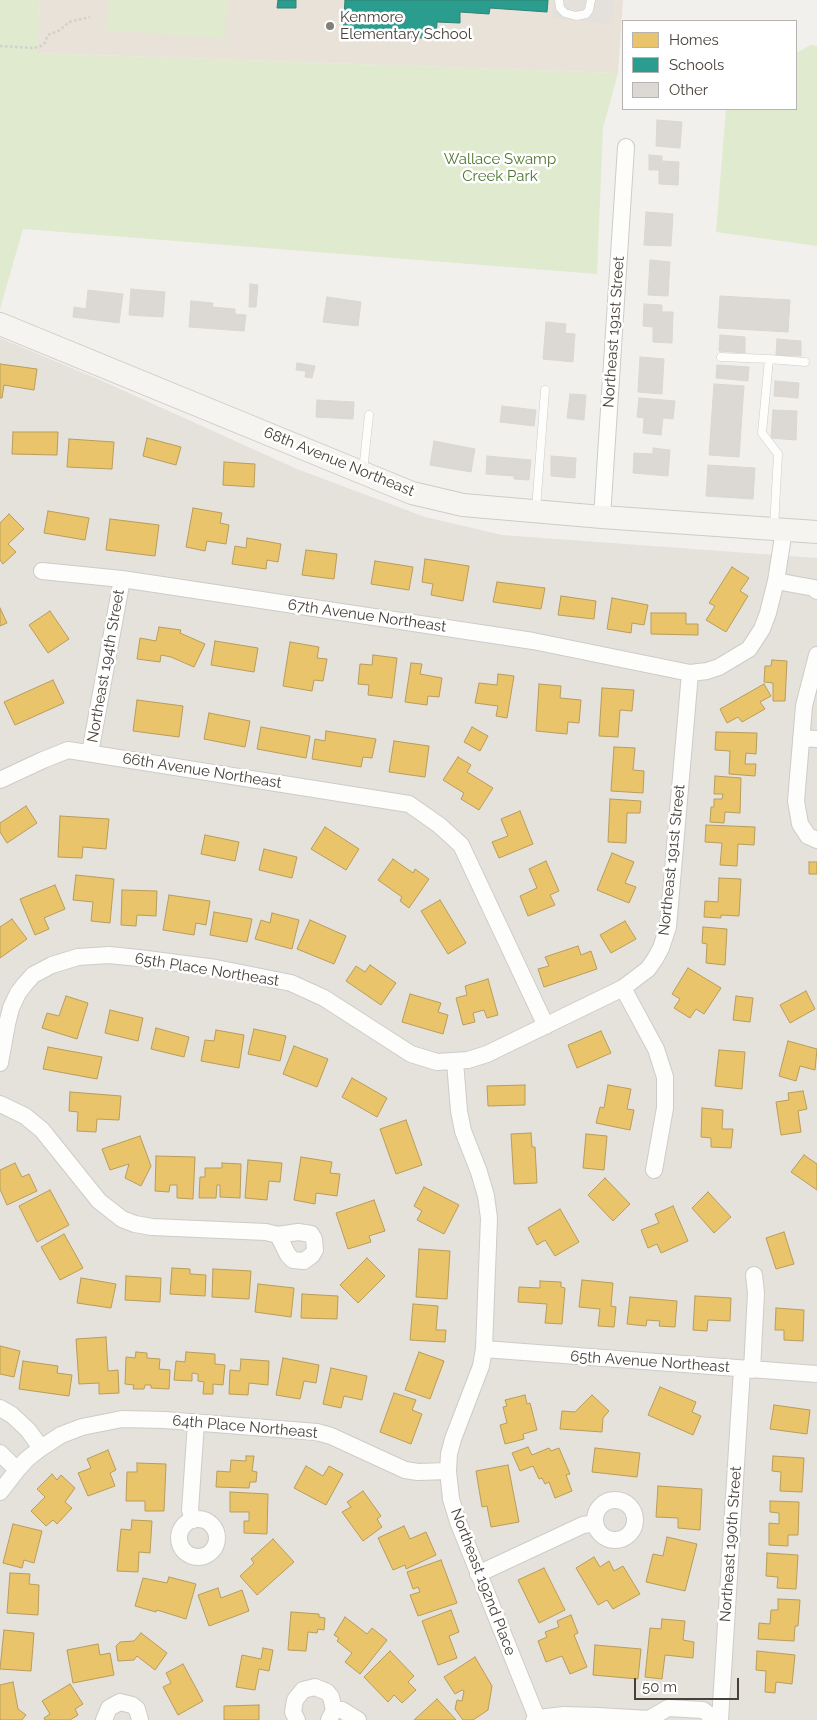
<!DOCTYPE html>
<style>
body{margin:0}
#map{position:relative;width:817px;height:1720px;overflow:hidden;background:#f2f0ec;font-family:Raleway,sans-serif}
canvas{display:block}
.legend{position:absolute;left:622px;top:20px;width:175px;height:90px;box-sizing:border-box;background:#fff;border:1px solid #b6b3b0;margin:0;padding:6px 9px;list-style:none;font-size:15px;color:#484139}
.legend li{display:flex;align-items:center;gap:10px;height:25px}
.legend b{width:25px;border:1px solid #b6b3b0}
.scale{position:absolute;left:634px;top:1678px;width:105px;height:22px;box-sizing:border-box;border:2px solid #484139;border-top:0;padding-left:6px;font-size:15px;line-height:18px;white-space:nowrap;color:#484139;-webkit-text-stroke:4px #fff;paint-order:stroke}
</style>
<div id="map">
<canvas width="817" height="1720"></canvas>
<ul class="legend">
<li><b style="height:14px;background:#e9c46a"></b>Homes</li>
<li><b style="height:14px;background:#2a9d8f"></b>Schools</li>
<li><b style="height:14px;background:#dcd9d5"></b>Other</li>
</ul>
<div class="scale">50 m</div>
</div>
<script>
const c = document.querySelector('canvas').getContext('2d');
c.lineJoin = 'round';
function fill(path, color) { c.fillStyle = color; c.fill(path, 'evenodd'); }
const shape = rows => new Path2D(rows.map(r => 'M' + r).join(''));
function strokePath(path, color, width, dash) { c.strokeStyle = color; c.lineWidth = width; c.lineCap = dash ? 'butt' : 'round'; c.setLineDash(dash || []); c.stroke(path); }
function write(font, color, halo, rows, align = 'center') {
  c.font = font + ' Raleway,sans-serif'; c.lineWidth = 5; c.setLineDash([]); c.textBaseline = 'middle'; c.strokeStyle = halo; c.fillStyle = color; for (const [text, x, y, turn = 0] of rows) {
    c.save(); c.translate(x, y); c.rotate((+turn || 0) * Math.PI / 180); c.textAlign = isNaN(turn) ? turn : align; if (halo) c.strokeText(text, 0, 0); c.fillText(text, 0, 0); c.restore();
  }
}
fill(shape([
 [0,338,98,379,297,469,425,517,502,535,817,558,817,1720,0,1720]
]), '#e5e1db');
fill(shape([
 [40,0,623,0,618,73,37,53]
]), '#e8e2d8');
fill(shape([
 [0,0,40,0,37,53,618,73,603,128,597,274,23,229,0,309],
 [109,0,228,0,225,39,106,30],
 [811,45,817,46,817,246,716,232,726,109,796,109,796,53]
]), '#e0eace');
fill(shape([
 [553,0,614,0,612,24,552,18]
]), '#e4e1dd');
const homes = shape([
 [0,364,37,369,34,390,4,385,2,398,0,398,0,364],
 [13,432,58,432,57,455,12,454,13,432],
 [147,438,181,447,176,465,143,456,147,438],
 [69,439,114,442,112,469,67,467,69,439],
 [224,462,255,464,254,487,223,485,224,462],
 [193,508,222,513,220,523,229,525,226,544,207,541,205,551,186,547,193,508],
 [48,511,89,518,85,540,44,533,48,511],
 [9,514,24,529,8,544,16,552,3,564,0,560,0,523,9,514],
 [110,519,159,525,155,556,106,550,110,519],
 [247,538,281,544,278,562,267,560,266,569,232,564,235,546,246,548,247,538],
 [306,550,337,554,334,579,302,575,306,550],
 [425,559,469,566,463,601,431,595,433,584,422,582,425,559],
 [375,561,413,567,409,590,371,584,375,561],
 [732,567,749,578,740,591,748,596,726,632,706,620,715,606,709,603,732,567],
 [497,582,545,588,541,609,493,602,497,582],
 [561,596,596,601,594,619,558,615,561,596],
 [612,598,648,605,644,625,632,623,631,633,607,629,612,598],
 [0,608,7,623,0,626,0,608],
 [50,611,69,639,48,653,29,625,50,611],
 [651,613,686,613,686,624,698,624,698,635,651,634,651,613],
 [159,627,181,630,180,633,205,644,194,667,171,657,161,655,160,662,137,659,140,638,156,641,159,627],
 [215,641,258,648,254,672,211,665,215,641],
 [290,642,319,647,317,658,327,659,323,681,314,680,312,691,283,686,290,642],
 [373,655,397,658,392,698,368,695,369,685,358,684,360,664,372,665,373,655],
 [772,660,787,661,785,701,773,701,773,683,764,682,765,666,771,666,772,660],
 [411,663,422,664,420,674,442,678,439,697,428,696,427,705,405,702,411,663],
 [498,674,514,676,507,718,496,716,498,706,475,703,479,683,497,685,498,674],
 [53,680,64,703,15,725,4,702,53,680],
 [539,684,561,686,560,698,581,700,579,723,568,722,567,734,536,731,539,684],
 [764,684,771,696,760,702,765,709,742,722,738,717,727,723,720,709,764,684],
 [602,688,634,690,632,711,620,710,618,737,599,736,602,688],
 [137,700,183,706,179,737,133,731,137,700],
 [209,713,250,721,245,747,204,739,209,713],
 [261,727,310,736,306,758,257,749,261,727],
 [472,727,488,736,480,751,464,742,472,727],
 [326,731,376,739,372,758,363,757,361,767,312,759,315,739,325,741,326,731],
 [716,732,757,733,756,754,746,753,745,764,756,764,755,776,729,774,730,751,715,750,716,732],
 [394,741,429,746,425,777,389,772,394,741],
 [614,747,635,748,633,770,644,771,643,793,611,791,614,747],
 [458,757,471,765,467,772,493,788,479,810,461,799,464,793,443,780,458,757],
 [715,776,741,778,740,813,725,812,724,823,710,822,711,807,714,807,714,799,722,799,723,794,714,794,715,776],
 [610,799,641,801,640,813,627,813,626,843,608,842,610,799],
 [26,806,37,823,7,843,0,832,0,823,26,806],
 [520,811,533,844,499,858,492,842,508,836,501,819,520,811],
 [60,816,109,819,106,849,83,847,82,858,58,857,60,816],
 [706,825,755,827,754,845,738,844,737,866,720,865,722,843,705,842,706,825],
 [325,827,359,849,346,870,311,849,325,827],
 [205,835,239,842,235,861,201,854,205,835],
 [264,849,297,857,292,878,259,870,264,849],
 [612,853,634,862,625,883,636,887,629,903,597,890,612,853],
 [393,859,413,873,415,869,429,879,409,908,400,901,402,897,378,880,393,859],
 [546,861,559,891,550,895,555,905,528,916,520,896,537,888,529,869,546,861],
 [809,862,817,862,817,874,809,874,809,862],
 [76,875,114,879,110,923,91,921,93,902,73,900,76,875],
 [719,878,741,879,739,916,721,915,721,918,704,917,705,901,718,902,719,878],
 [55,885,65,909,44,918,49,929,35,935,20,899,55,885],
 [122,890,157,891,156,916,137,915,136,926,121,925,122,890],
 [169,895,210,901,206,925,196,923,194,935,163,930,169,895],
 [440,900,466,943,448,954,421,911,440,900],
 [214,912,252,919,247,942,210,935,214,912],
 [272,913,299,920,292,949,255,939,261,920,270,923,272,913],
 [12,919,27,939,0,958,0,927,12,919],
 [310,920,346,936,334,964,297,949,310,920],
 [625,921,636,939,611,953,600,935,625,921],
 [703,927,727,929,725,965,706,963,707,944,702,943,703,927],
 [578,946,581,955,591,951,597,969,544,987,538,969,549,966,545,957,578,946],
 [370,965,396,983,381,1005,346,981,356,966,365,972,370,965],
 [688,968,721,988,704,1014,696,1009,690,1018,674,1008,680,999,672,994,688,968],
 [488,979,498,1015,487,1018,484,1010,473,1013,475,1022,463,1025,456,998,467,995,465,986,488,979],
 [806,991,815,1009,790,1023,780,1005,806,991],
 [410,994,441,1003,438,1012,448,1015,443,1034,402,1022,410,994],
 [66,996,88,1003,77,1039,42,1028,47,1013,59,1016,66,996],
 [736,996,753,998,750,1022,733,1020,736,996],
 [110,1010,143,1018,138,1041,105,1033,110,1010],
 [156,1028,189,1037,184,1057,151,1049,156,1028],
 [254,1029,286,1036,280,1061,248,1054,254,1029],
 [216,1030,244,1035,239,1068,201,1061,205,1040,214,1041,216,1030],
 [601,1031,611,1053,577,1068,568,1045,601,1031],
 [788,1041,817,1049,815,1070,800,1066,796,1081,779,1076,788,1041],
 [294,1046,328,1059,317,1087,283,1074,294,1046],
 [48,1047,102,1057,97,1079,43,1069,48,1047],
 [719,1050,745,1052,742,1089,715,1086,719,1050],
 [352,1078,387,1098,377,1117,342,1097,352,1078],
 [525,1085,525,1105,488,1106,487,1086,525,1085],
 [608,1085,631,1089,627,1109,634,1110,630,1130,596,1123,600,1107,604,1108,608,1085],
 [803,1091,807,1109,798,1111,801,1132,781,1135,776,1102,789,1100,788,1093,803,1091],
 [70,1092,121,1096,119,1120,97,1119,96,1132,77,1131,78,1112,69,1111,70,1092],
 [702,1108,723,1110,722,1129,733,1129,731,1148,711,1147,711,1138,701,1137,702,1108],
 [406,1120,422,1165,396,1174,380,1129,406,1120],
 [531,1133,532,1147,535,1147,537,1183,514,1184,511,1134,531,1133],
 [586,1134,607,1136,604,1170,583,1168,586,1134],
 [140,1136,151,1166,141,1186,125,1178,129,1164,110,1170,102,1149,140,1136],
 [804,1155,817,1164,817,1190,791,1172,804,1155],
 [156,1156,195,1157,193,1199,177,1198,177,1185,170,1185,169,1192,155,1191,156,1156],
 [301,1157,332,1162,330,1173,340,1174,337,1196,316,1193,315,1204,294,1200,301,1157],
 [248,1160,282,1163,280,1182,269,1181,267,1200,245,1198,248,1160],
 [15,1163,22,1177,29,1174,37,1191,7,1205,0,1189,0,1170,15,1163],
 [222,1163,241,1164,240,1198,220,1197,220,1185,217,1185,216,1198,199,1198,200,1177,205,1177,205,1168,222,1168,222,1163],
 [605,1178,630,1204,613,1221,588,1195,605,1178],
 [424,1187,459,1205,444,1234,417,1220,422,1211,414,1206,424,1187],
 [50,1190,69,1225,37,1242,19,1206,50,1190],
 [708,1192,731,1217,714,1233,692,1208,708,1192],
 [374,1200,385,1231,369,1236,371,1242,348,1249,336,1213,374,1200],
 [673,1206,688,1241,661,1253,657,1244,648,1248,641,1230,659,1223,655,1214,673,1206],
 [560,1209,579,1242,555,1256,545,1240,537,1245,528,1228,560,1209],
 [784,1232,794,1264,776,1269,766,1238,784,1232],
 [64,1234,83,1268,60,1280,41,1247,64,1234],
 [419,1249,450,1251,447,1299,416,1297,419,1249],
 [367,1258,385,1276,358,1303,340,1285,367,1258],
 [172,1268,190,1269,190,1274,206,1275,205,1296,170,1294,172,1268],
 [213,1269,251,1271,249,1299,212,1297,213,1269],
 [126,1276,161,1278,160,1302,125,1300,126,1276],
 [81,1278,116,1284,111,1308,77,1303,81,1278],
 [582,1280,613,1283,611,1306,616,1307,614,1327,598,1326,600,1309,579,1307,582,1280],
 [540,1281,561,1282,561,1287,565,1288,562,1324,545,1323,547,1304,518,1302,519,1287,540,1288,540,1281],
 [258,1284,294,1288,291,1317,255,1312,258,1284],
 [302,1294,338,1296,337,1319,301,1318,302,1294],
 [695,1296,731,1298,730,1321,708,1320,707,1331,693,1330,695,1296],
 [630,1297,677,1301,675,1327,659,1326,660,1321,647,1320,646,1326,627,1324,630,1297],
 [413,1304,438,1306,436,1330,446,1330,445,1342,410,1340,413,1304],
 [776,1308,804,1310,803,1341,784,1340,784,1330,775,1330,776,1308],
 [106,1337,108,1371,118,1370,119,1393,99,1394,99,1383,79,1384,76,1339,106,1337],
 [0,1346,20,1351,14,1377,0,1374,0,1346],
 [136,1352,147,1353,147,1358,160,1359,159,1369,170,1370,169,1389,151,1388,151,1385,145,1385,144,1389,133,1389,134,1385,125,1384,126,1357,135,1358,136,1352],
 [186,1352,215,1354,215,1364,225,1365,223,1385,213,1384,213,1394,203,1394,204,1382,198,1381,198,1374,192,1373,192,1381,174,1380,176,1361,185,1362,186,1352],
 [419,1352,444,1361,430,1399,405,1390,419,1352],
 [283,1358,319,1365,316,1383,304,1381,300,1399,276,1395,283,1358],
 [241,1359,269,1361,268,1385,249,1383,248,1395,229,1394,230,1370,240,1371,241,1359],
 [23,1361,58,1366,57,1373,72,1375,69,1396,19,1389,23,1361],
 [331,1368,367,1376,362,1400,344,1396,341,1408,323,1404,331,1368],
 [660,1387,696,1402,692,1412,701,1416,693,1435,648,1415,660,1387],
 [394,1393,416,1400,412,1410,422,1414,411,1444,380,1432,394,1393],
 [525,1395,527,1404,530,1403,537,1430,523,1434,524,1439,505,1444,500,1425,507,1423,503,1407,507,1406,505,1400,525,1395],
 [592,1395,609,1411,603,1418,602,1432,560,1429,562,1411,575,1412,592,1395],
 [774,1405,810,1410,807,1434,770,1429,774,1405],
 [528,1447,532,1455,549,1448,551,1451,559,1448,570,1474,566,1475,572,1491,555,1498,549,1482,545,1484,542,1478,539,1479,533,1466,520,1471,512,1453,528,1447],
 [595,1448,640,1453,637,1477,592,1472,595,1448],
 [108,1450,116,1470,110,1473,115,1486,88,1496,78,1473,91,1468,87,1459,108,1450],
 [246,1456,254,1456,252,1471,257,1472,256,1482,250,1482,249,1488,216,1487,217,1471,230,1472,231,1460,246,1461,246,1456],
 [773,1456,804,1458,802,1492,780,1491,781,1472,772,1471,773,1456],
 [137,1463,166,1464,164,1511,145,1511,145,1501,126,1501,127,1472,137,1472,137,1463],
 [508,1465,519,1522,491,1527,487,1506,482,1507,476,1471,508,1465],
 [306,1466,323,1476,329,1466,343,1474,326,1505,294,1488,306,1466],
 [52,1474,57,1480,61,1475,75,1488,65,1502,72,1508,57,1524,53,1520,46,1526,31,1511,45,1497,37,1489,52,1474],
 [658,1486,702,1489,700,1530,678,1528,678,1518,656,1517,658,1486],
 [363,1491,381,1516,377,1519,382,1527,363,1541,342,1512,351,1507,347,1502,363,1491],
 [230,1492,268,1494,267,1534,244,1533,244,1521,249,1521,249,1512,230,1512,230,1492],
 [770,1501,799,1502,798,1535,788,1535,788,1546,769,1545,769,1523,779,1524,779,1513,770,1512,770,1501],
 [132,1520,152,1521,150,1553,139,1552,138,1572,117,1571,121,1529,131,1530,132,1520],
 [13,1524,42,1531,34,1563,24,1560,22,1568,3,1563,13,1524],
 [404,1526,410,1539,426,1532,436,1555,406,1569,405,1565,393,1570,378,1538,404,1526],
 [667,1537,697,1544,685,1591,646,1582,653,1554,663,1556,667,1537],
 [273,1539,294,1562,257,1595,240,1576,254,1563,251,1559,273,1539],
 [767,1553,798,1555,796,1589,777,1588,778,1577,766,1576,767,1553],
 [594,1557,600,1567,609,1561,614,1571,623,1566,640,1594,613,1609,607,1600,598,1605,576,1568,594,1557],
 [441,1560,457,1603,418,1616,410,1595,420,1592,418,1587,413,1589,407,1572,441,1560],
 [544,1568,565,1610,539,1623,518,1580,544,1568],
 [10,1573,30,1574,29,1584,39,1585,38,1615,7,1613,10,1573],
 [169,1577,196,1584,186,1619,157,1610,156,1612,135,1606,143,1578,167,1583,169,1577],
 [218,1588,221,1598,242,1590,249,1611,209,1626,198,1595,218,1588],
 [778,1599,800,1600,798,1626,795,1626,794,1641,758,1639,759,1623,770,1624,771,1610,778,1610,778,1599],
 [451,1610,459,1632,449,1636,457,1658,438,1665,422,1621,451,1610],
 [291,1612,319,1614,319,1617,325,1618,324,1630,318,1629,317,1633,308,1632,306,1651,288,1650,291,1612],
 [571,1615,578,1633,574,1635,587,1667,570,1674,562,1656,546,1662,538,1641,547,1637,545,1632,559,1627,557,1621,571,1615],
 [345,1617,367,1634,372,1628,387,1640,360,1674,345,1662,352,1653,337,1641,339,1638,334,1635,345,1617],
 [662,1619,685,1621,683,1640,694,1642,693,1658,665,1655,662,1679,645,1677,650,1628,661,1629,662,1619],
 [4,1630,34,1633,31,1671,0,1669,4,1630],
 [141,1633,167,1653,155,1670,137,1656,134,1660,118,1661,116,1646,120,1642,134,1641,141,1633],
 [98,1644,100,1655,110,1653,114,1675,73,1683,67,1650,98,1644],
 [595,1645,641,1649,638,1679,593,1675,595,1645],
 [263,1648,273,1650,269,1671,259,1669,255,1690,236,1687,242,1655,261,1659,263,1648],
 [390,1651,414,1676,408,1682,416,1690,402,1703,394,1695,388,1702,364,1677,390,1651],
 [757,1651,795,1655,792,1684,776,1682,775,1693,765,1692,766,1671,756,1670,757,1651],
 [475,1657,492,1686,488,1710,473,1720,463,1720,455,1709,457,1700,462,1701,464,1691,462,1690,455,1694,444,1677,475,1657],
 [183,1664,203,1701,178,1715,163,1687,171,1683,166,1673,183,1664],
 [13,1682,18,1709,26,1715,22,1720,0,1720,0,1685,13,1682],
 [70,1684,83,1704,75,1709,78,1715,70,1720,45,1720,44,1718,50,1714,42,1701,70,1684],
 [437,1699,456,1720,414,1720,437,1699],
 [259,1705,259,1720,224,1720,224,1706,259,1705]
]);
fill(homes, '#e9c46a');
strokePath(homes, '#b99d5b', 1);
const schools = shape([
 [278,0,296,0,296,8,277,8,278,0],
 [345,0,548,0,547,12,490,8,489,14,460,12,460,23,437,22,436,39,343,33,345,0]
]);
fill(schools, '#2a9d8f');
strokePath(schools, '#338175', 1);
const building = shape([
 [657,120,682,122,680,148,656,146,657,120],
 [649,155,662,156,662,161,679,162,678,185,659,184,659,170,649,170,649,155],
 [646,212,673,214,671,246,644,245,646,212],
 [650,260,670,262,668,296,648,295,650,260],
 [250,284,258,285,256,307,249,307,250,284],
 [131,289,165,292,163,317,129,315,131,289],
 [88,290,123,294,119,323,73,317,74,307,86,309,88,290],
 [720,296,790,300,788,332,718,328,720,296],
 [327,297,361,302,358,326,323,322,327,297],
 [191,301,213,303,212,307,235,309,235,314,246,315,244,331,189,327,191,301],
 [644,304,662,305,662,312,673,312,672,343,653,342,653,327,643,326,644,304],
 [546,322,566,324,565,333,575,334,573,362,543,359,546,322],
 [720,335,745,337,745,353,719,351,720,335],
 [777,339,801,341,801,356,776,355,777,339],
 [640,357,664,359,662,394,638,392,640,357],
 [297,363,315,366,312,378,305,377,306,371,296,370,297,363],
 [717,365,749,367,748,381,716,378,717,365],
 [775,381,799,383,798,398,774,396,775,381],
 [714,384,744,386,739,457,709,455,714,384],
 [570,394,586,395,584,420,567,418,570,394],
 [639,398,675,401,673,419,663,418,661,435,643,433,644,418,637,417,639,398],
 [317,400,354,402,353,419,316,417,317,400],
 [502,406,536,410,534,426,500,422,502,406],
 [773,410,797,411,796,440,771,438,773,410],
 [434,441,475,449,471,472,430,465,434,441],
 [653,448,670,450,668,476,633,473,634,453,653,454,653,448],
 [487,456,531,460,529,480,514,479,514,476,486,474,487,456],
 [551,456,576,458,575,478,551,476,551,456],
 [708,465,755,468,753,499,706,496,708,465]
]);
fill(building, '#dcd9d5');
strokePath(building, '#dad7d2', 1);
const lane = shape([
 [559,0,560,8,565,13,576,16,586,14,589,10,591,0],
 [721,357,769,359,805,362],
 [769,359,762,433,778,454,774,527],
 [363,471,369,415],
 [536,509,545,390]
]);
const street = shape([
 [602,517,626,147],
 [42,571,122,579,533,641,690,673,707,671,719,667,749,649,762,629,768,613,776,581,784,530],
 [776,581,814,588,817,591],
 [817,655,804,706,796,801,800,824,808,836,817,840],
 [801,738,817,739],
 [90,753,122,579],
 [0,780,43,760,68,750,409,804,439,825,461,845,546,1026],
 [623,988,656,1049,665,1077,665,1108,654,1170],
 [455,1062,459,1111,463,1131,479,1172,486,1196,489,1218,484,1349,481,1366,453,1439,449,1454,448,1471,451,1499,458,1522,537,1718],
 [0,1063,7,1024,11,1008,18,993,25,984,33,975,52,965,78,957,109,955,139,958,216,968,291,983,324,998,411,1054,437,1062,468,1060,487,1054,623,988,648,969,655,959,661,948,668,927,690,673],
 [0,1104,25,1116,42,1130,99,1201,122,1219,135,1224,152,1227,266,1232,278,1235,298,1232,305,1233,311,1234,314,1239,315,1250,312,1255,304,1261,293,1260,288,1255,278,1235],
 [484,1349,817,1374],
 [752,1370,756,1293,754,1275],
 [0,1408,12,1415,28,1430,41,1448],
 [0,1453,17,1470],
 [0,1492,17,1470,27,1459,41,1448,61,1435,82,1427,122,1419,165,1420,317,1432,331,1436,405,1470,418,1472,448,1471],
 '595 1520a20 20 0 1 1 40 0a20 20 0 1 1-40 0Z',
 '179 1538a19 19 0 1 1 38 0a19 19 0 1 1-38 0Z',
 [193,1520,190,1510,196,1423],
 [478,1574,583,1525,595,1523],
 [334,1710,342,1710,358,1720],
 [104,1720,109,1708,120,1702,132,1705,137,1709,140,1720],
 [297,1720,293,1712,295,1700,303,1690,315,1687,327,1692,331,1697,334,1710,329,1720],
 [534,1720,537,1718,564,1715,598,1716,649,1719],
 [650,1720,649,1719,668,1708,703,1710,716,1720],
 [720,1720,742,1369]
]);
const secondary = shape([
 [0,324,412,493,463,505,602,517,817,532]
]);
strokePath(lane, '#ceccc8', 9);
strokePath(street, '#ceccc8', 18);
strokePath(secondary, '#d0ccc4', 24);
strokePath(shape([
 [0,46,32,48,39,47,44,44,48,35,60,30,69,22,90,17]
]), '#d2d0cb', 2.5, [2.5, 2.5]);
strokePath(lane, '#fdfdfc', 8);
strokePath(street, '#fdfdfc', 16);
strokePath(secondary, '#f6f4f0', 22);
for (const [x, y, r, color] of [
 [330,26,5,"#847e78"]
]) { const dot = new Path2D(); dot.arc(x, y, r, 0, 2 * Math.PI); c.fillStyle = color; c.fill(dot); strokePath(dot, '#fff', 2); }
write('15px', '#484139', '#fff', [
 ["Kenmore",340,17],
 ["Elementary School",340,34]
], 'left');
write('15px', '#4e7630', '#fff', [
 ["Wallace Swamp",500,159],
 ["Creek Park",500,176]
]);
write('15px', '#484139', '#fff', [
 ["Northeast 191st Street",614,332,-86],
 ["68th Avenue Northeast",339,462,22],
 ["67th Avenue Northeast",367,616,8],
 ["Northeast 194th Street",106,666,-80],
 ["66th Avenue Northeast",202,771,9],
 ["Northeast 191st Street",672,860,-84],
 ["65th Place Northeast",207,970,9],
 ["65th Avenue Northeast",650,1362,4],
 ["64th Place Northeast",245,1427,5],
 ["Northeast 190th Street",731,1544,-86],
 ["Northeast 192nd Place",483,1582,69]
]);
</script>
